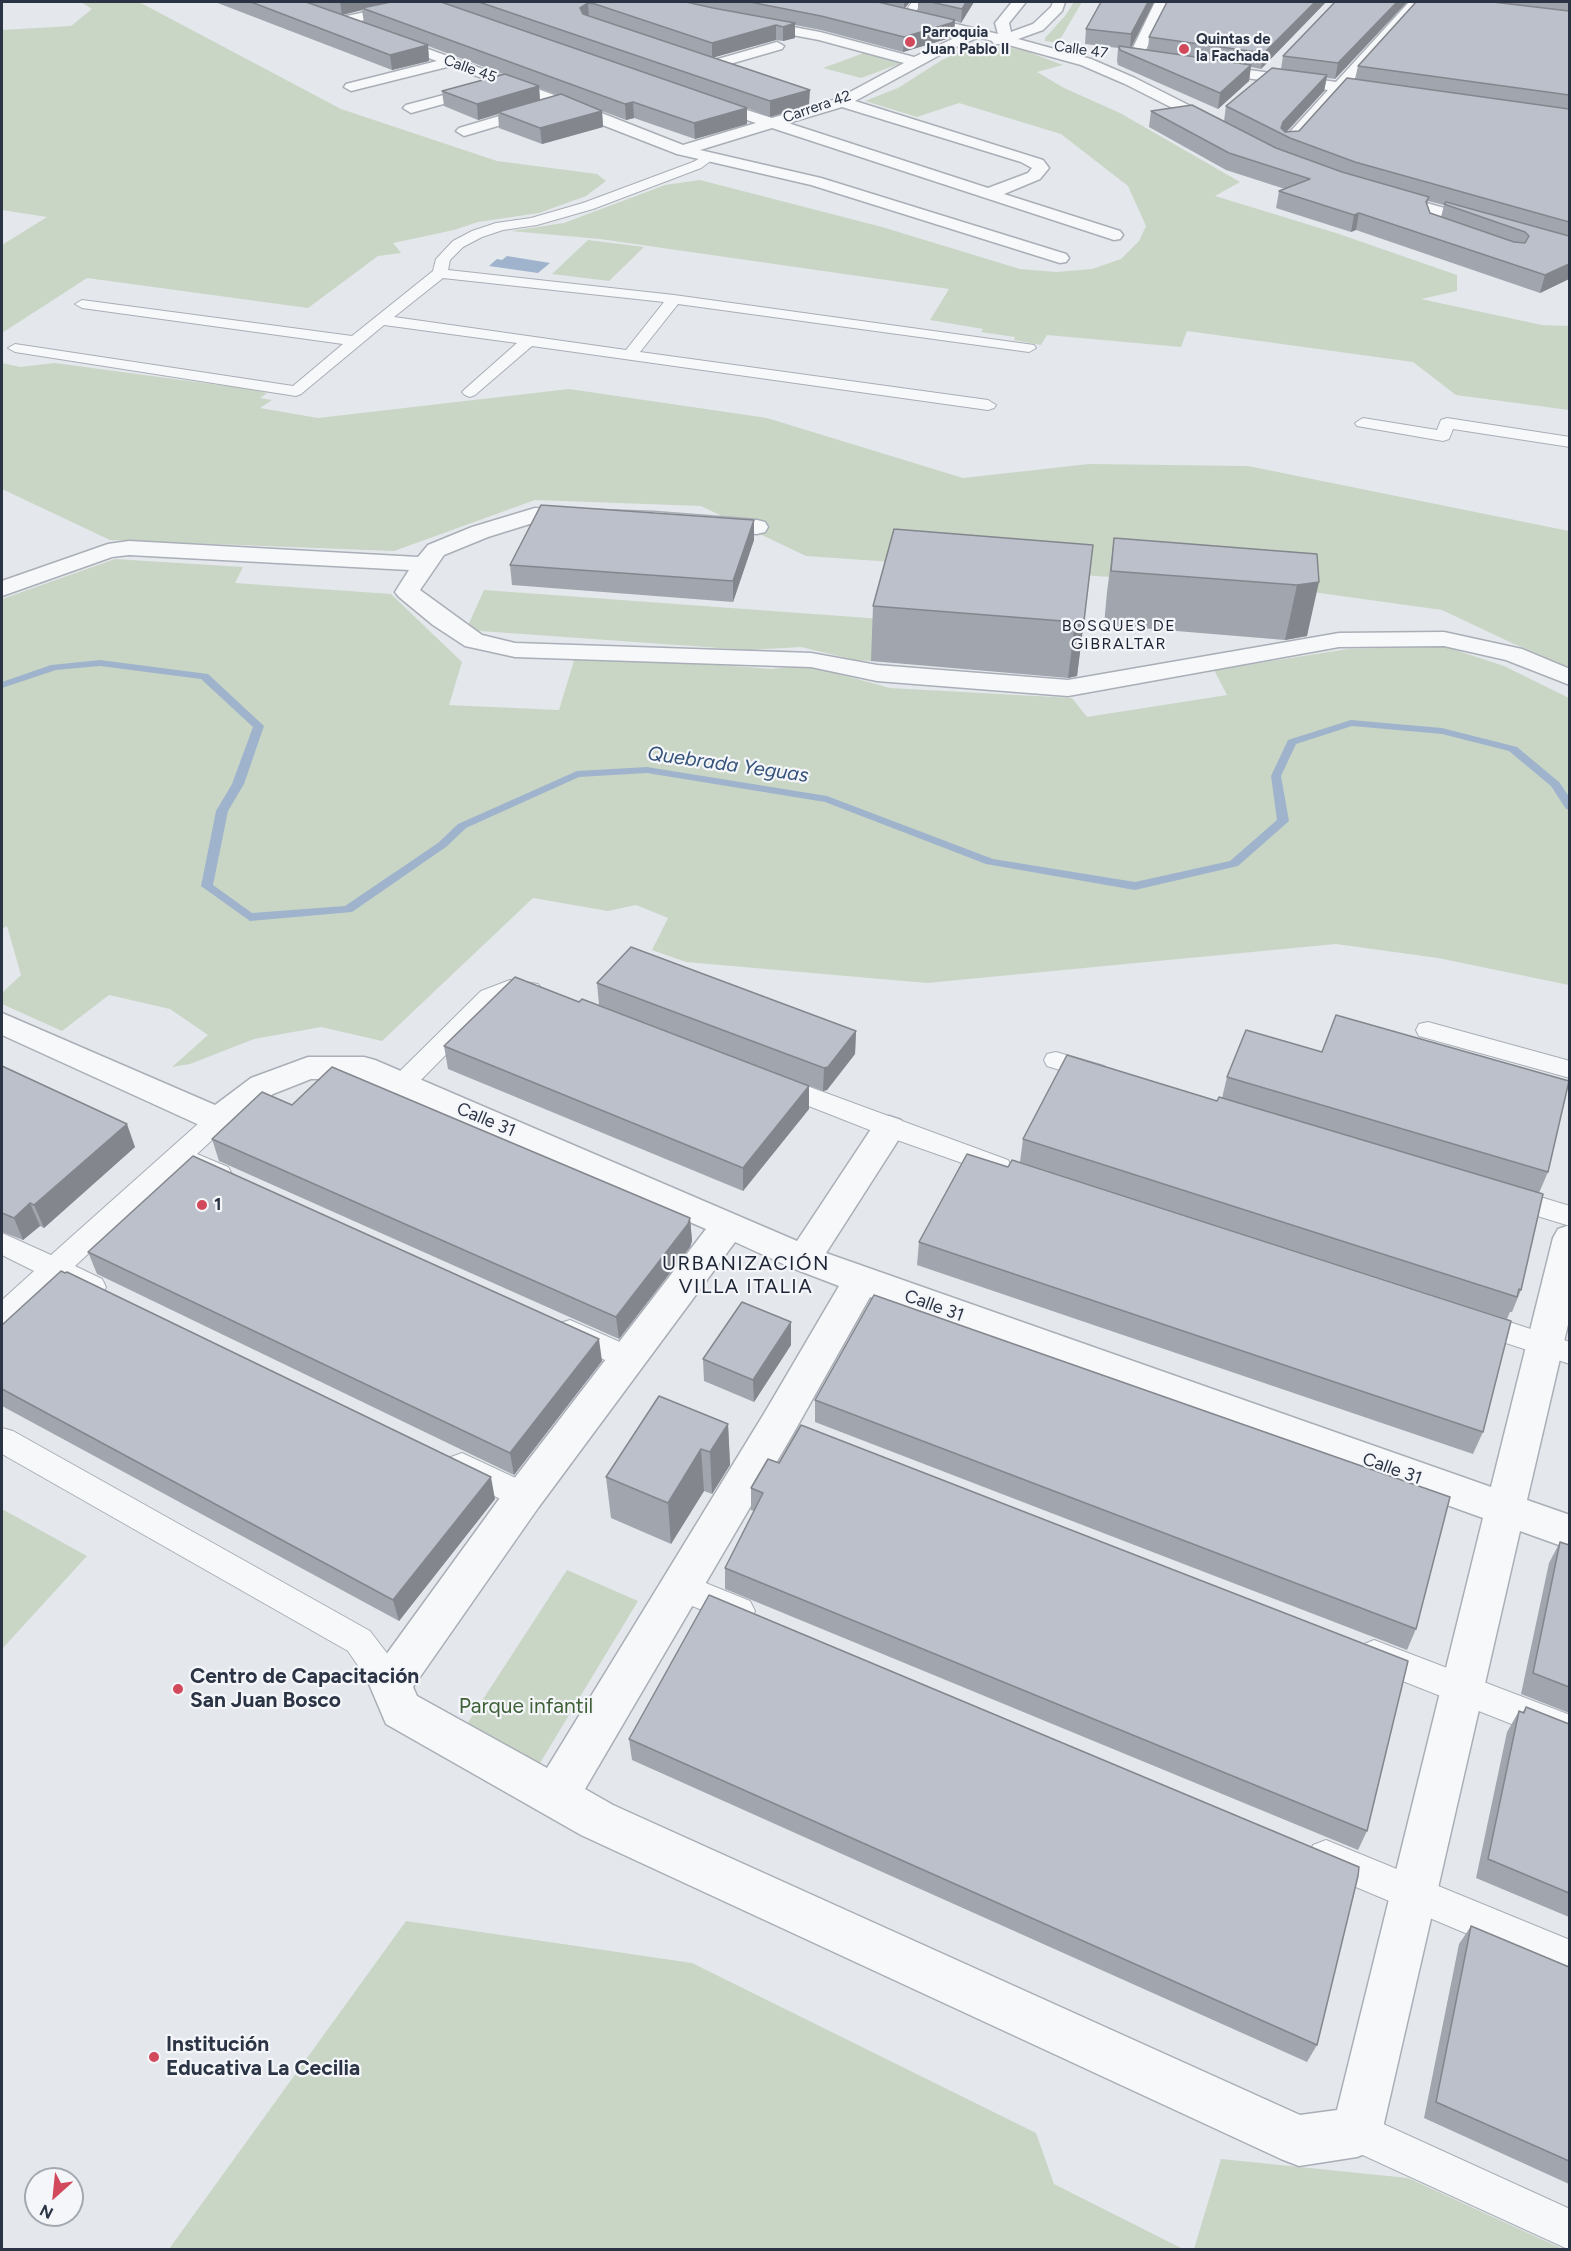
<!DOCTYPE html>
<meta charset="utf-8">
<style>
body{margin:0}
#map{position:relative;width:1571px;height:2251px;overflow:hidden;background:#e4e7ec;font-family:Figtree,sans-serif}
canvas{display:block}
.frame{position:absolute;inset:0;border:3px solid #2b3445;pointer-events:none}
.north{position:absolute;left:24px;top:2167px;width:60px;height:60px;box-sizing:border-box;background:#f4f6f9;border:2px solid #a4a8b1;border-radius:50%;rotate:207deg;font-size:16px;font-weight:700;line-height:24px;text-align:center;color:#2b3445}
.north::after{content:'';display:block;margin:auto;width:21px;height:27px;background:#d1495b;clip-path:polygon(50% 0,100% 100%,50% 72%,0 100%)}
</style>
<div id="map">
<canvas width="1571" height="2251"></canvas>
<div class="frame"></div>
<div class="north">N</div>
</div>
<script>
const c = document.querySelector('canvas').getContext('2d');
c.lineJoin = 'round';
function fill(path, color) { c.fillStyle = color; c.fill(path, 'evenodd'); }
const shape = rows => new Path2D(rows.map(r => 'M' + r).join(''));
function strokePath(path, color, width, dash) { c.strokeStyle = color; c.lineWidth = width; c.lineCap = dash ? 'butt' : 'round'; c.setLineDash(dash || []); c.stroke(path); }
function write(font, color, halo, rows, align = 'center') {
  c.font = font + ' Figtree,sans-serif'; c.lineWidth = 4.5; c.setLineDash([]); c.textBaseline = 'middle'; c.strokeStyle = halo; c.fillStyle = color; for (const [text, x, y, turn = 0] of rows) {
    c.save(); c.translate(x, y); c.rotate((+turn || 0) * Math.PI / 180); c.textAlign = isNaN(turn) ? turn : align; if (halo) c.strokeText(text, 0, 0); c.fillText(text, 0, 0); c.restore();
  }
}
fill(shape([
 [81,2,139,2,341,109,497,161,597,174,606,181,586,196,539,213,478,222,454,230,393,243,401,253,378,256,308,308,87,278,2,333,2,245,47,217,2,210,2,30,71,26,92,9],
 [1074,2,1082,2,1058,43,1045,41,1045,38,1065,16],
 [987,47,1007,47,1026,51,1063,65,1037,72,1064,88,1120,113,1240,182,1215,196,1336,233,1457,275,1457,291,1421,299,1542,325,1569,326,1569,410,1456,395,1413,362,1187,331,1181,347,1047,335,1041,345,1014,340,1015,337,981,332,983,329,930,320,949,289,600,239,511,231,564,223,665,185,700,180,882,227,1020,269,1056,272,1092,269,1121,259,1139,241,1146,226,1128,186,1061,134,959,103,917,117,865,101,898,88,942,60,961,51],
 [864,53,902,63,861,78,823,68],
 [588,240,644,247,609,281,552,274],
 [2,363,20,367,55,363,249,389,267,393,260,398,272,400,260,408,318,418,569,389,767,418,963,478,1089,464,1248,466,1569,531,1569,667,1512,643,1442,610,1298,590,806,556,701,506,535,500,394,551,110,540,2,489],
 [115,559,243,567,235,583,391,594,462,662,449,705,559,710,576,654,772,669,806,665,890,688,1072,698,1087,717,1227,695,1214,670,1348,649,1443,646,1504,666,1569,698,1569,985,1438,958,1336,944,927,983,686,962,652,950,668,918,636,905,608,911,533,898,382,1041,321,1027,254,1039,190,1064,172,1067,208,1035,170,1009,109,995,62,1031,2,1004,2,993,21,975,7,926,2,929,2,599],
 [484,590,882,619,871,661,855,660,801,647,748,650,466,630],
 [2,1509,87,1556,2,1649],
 [567,1570,638,1601,540,1763,465,1727],
 [406,1921,692,1963,1036,2133,1054,2184,1183,2249,169,2249],
 [1221,2159,1408,2178,1563,2249,1194,2249]
]), '#c9d6c5');
fill(shape([
 [507,256,550,263,538,273,489,266,497,259,502,260]
]), '#9fb4cc');
fill(shape([
 [100,660,208,674,264,726,244,784,228,811,213,885,252,913,345,906,438,843,458,824,577,771,647,767,827,796,993,859,1135,882,1230,861,1277,820,1271,776,1288,740,1351,720,1442,728,1517,747,1559,782,1570,798,1570,810,1566,809,1551,786,1509,751,1442,734,1352,726,1296,744,1281,776,1289,821,1238,866,1135,890,986,864,825,802,647,773,579,777,466,828,446,847,352,912,250,921,201,886,216,811,232,784,253,727,201,679,100,666,56,670,2,688,2,682,51,665,100,660]
]), '#9fb4cc');
const service = shape([
 [912,2,922,2,912,17,904,17,903,15,912,2],
 [710,153,716,157,701,168,593,209,537,225,503,230,482,237,463,247,450,260,448,270,674,295,1034,345,1036,348,1029,352,678,304,640,352,988,400,996,405,994,408,988,410,532,346,475,395,470,397,465,395,462,392,465,389,517,343,384,325,301,394,296,396,15,352,8,348,15,344,293,386,343,344,82,308,75,304,82,300,352,336,433,271,436,259,453,241,472,231,496,223,531,218,583,203,693,162,710,153],
 [443,278,664,302,626,350,394,317,443,278],
 [1363,418,1437,430,1441,420,1447,418,1570,437,1570,447,1453,429,1449,439,1443,441,1357,426,1355,423,1363,418],
 [510,980,538,984,542,989,538,994,530,997,513,996,497,1003,411,1090,402,1093,393,1090,390,1084,393,1078,481,991,510,980],
 [1428,1022,1570,1061,1570,1078,1419,1036,1416,1030,1419,1024,1428,1022],
 [1056,1052,1104,1066,1107,1072,1104,1078,1095,1081,1047,1066,1044,1060,1047,1054,1056,1052],
 [777,1075,1008,1160,1012,1167,1008,1174,999,1176,880,1134,768,1090,765,1084,768,1078,777,1075],
 [218,1111,227,1114,231,1120,227,1126,197,1154,228,1167,232,1174,228,1181,219,1183,181,1168,75,1266,102,1279,106,1287,102,1295,92,1298,57,1282,12,1324,2,1327,2,1300,34,1271,2,1255,2,1233,51,1255,209,1114,218,1111],
 [1507,1187,1570,1206,1570,1226,1498,1204,1494,1197,1498,1190,1507,1187],
 [1476,1311,1570,1342,1570,1364,1466,1330,1462,1322,1466,1314,1476,1311],
 [570,1320,638,1350,642,1358,638,1366,628,1369,618,1366,560,1339,556,1331,560,1323,570,1320],
 [2,1428,13,1431,370,1631,402,1673,407,1684,402,1695,390,1699,378,1695,348,1651,2,1454,2,1428],
 [462,1453,535,1487,539,1496,535,1505,524,1509,513,1505,451,1475,447,1466,451,1457,462,1453],
 [681,1573,750,1601,755,1611,750,1621,739,1625,670,1597,665,1587,670,1577,681,1573],
 [1374,1640,1570,1715,1570,1747,1362,1665,1358,1655,1362,1645,1374,1640],
 [1326,1840,1570,1940,1570,1977,1313,1869,1308,1857,1313,1845,1326,1840],
 [1357,2112,1570,2209,1570,2250,1343,2146,1337,2132,1343,2118,1357,2112]
]);
const minor = shape([
 [413,2,436,2,429,6,342,25,335,21,337,18,413,2],
 [842,2,863,2,998,34,995,23,1012,2,1026,2,1009,23,1011,32,1033,24,1051,7,1053,2,1065,2,1062,11,1043,30,1018,39,1091,59,1135,78,1226,124,1229,127,1221,132,1216,130,1125,84,1081,65,1005,44,994,44,992,41,979,37,949,50,855,101,1043,160,1049,168,1040,179,1004,194,1120,231,1123,235,1120,239,1114,240,772,128,700,150,821,178,1066,254,1069,258,1066,262,1060,263,811,185,677,154,451,66,351,91,344,87,346,84,437,61,382,41,380,38,382,35,387,34,576,103,683,145,756,123,699,104,697,101,699,98,709,98,772,118,837,99,904,63,819,40,745,26,743,23,745,20,750,19,820,32,914,57,963,34,843,5,842,2],
 [842,107,1021,162,1032,168,1028,173,988,188,788,123,842,107],
 [1155,2,1169,2,1142,58,1135,62,1130,61,1128,58,1155,2],
 [1409,2,1423,2,1350,84,1389,90,1391,93,1389,96,1384,97,1343,92,1294,146,1282,146,1280,143,1328,90,1206,72,1199,68,1206,64,1336,82,1409,2],
 [777,42,784,46,782,49,681,78,674,74,676,71,777,42],
 [485,84,492,88,490,91,411,113,403,108,406,105,485,84],
 [543,103,548,105,551,108,548,111,464,136,456,131,459,128,543,103],
 [1387,192,1570,243,1570,254,1381,201,1379,197,1381,193,1387,192],
 [535,508,653,512,757,520,765,522,768,527,765,532,757,534,653,526,536,522,488,537,444,555,420,590,482,635,515,643,811,653,877,665,1068,680,1339,633,1444,632,1522,649,1570,669,1570,685,1506,660,1444,646,1339,647,1068,696,877,681,811,667,515,657,465,646,433,625,399,597,395,592,409,570,129,555,112,557,2,596,2,581,108,544,129,541,418,557,428,545,472,527,535,508],
 [2,1013,215,1105,251,1078,308,1057,364,1057,375,1060,797,1241,877,1120,889,1116,901,1120,906,1128,826,1253,1491,1487,1553,1238,1558,1229,1570,1225,1570,1316,1527,1500,1570,1515,1570,1549,1520,1531,1382,2132,1375,2150,1357,2157,1299,2166,1281,2159,581,1835,386,1724,369,1684,375,1670,510,1484,706,1229,360,1079,311,1079,273,1094,230,1128,218,1132,206,1128,2,1035,2,1013],
 [735,1242,792,1268,839,1286,765,1412,547,1768,417,1696,413,1687,538,1508,735,1242],
 [870,1297,1483,1518,1337,2110,1300,2115,613,1805,585,1789,793,1434,870,1297]
]);
strokePath(service, '#a9aeb7', 2);
strokePath(minor, '#a9aeb7', 3);
fill(service, '#f7f8fa');
fill(minor, '#f7f8fa');
fill(shape([
 [215,2,441,2,445,3,444,2,910,2,905,8,918,11,918,2,974,2,961,23,955,21,954,34,950,38,903,52,821,30,795,25,795,38,783,41,776,40,713,57,809,105,770,117,747,108,747,124,695,139,634,118,626,120,602,111,603,127,542,144,499,128,498,114,478,120,444,106,442,91,503,74,428,46,429,61,392,70],
 [362,10,364,23,342,15],
 [539,88,558,95,540,100],
 [1101,2,1154,2,1131,47,1148,50,1149,37,1326,2,1261,69,1251,67,1249,81,1218,109,1118,65,1117,61,1118,48,1085,44,1086,29],
 [1407,2,1335,79,1327,78,1324,91,1287,132,1299,131,1355,79,1358,66,1416,2,1569,2,1569,279,1540,293,1356,230,1351,232,1276,208,1279,191,1285,189,1226,170,1149,127,1151,111,1224,121,1226,106,1281,69,1283,56],
 [1428,201,1444,205,1441,217,1430,213,1427,206],
 [754,520,754,540,733,602,512,585,510,565],
 [1114,538,1317,554,1307,636,1285,640,1104,625,1107,592],
 [1093,545,1077,676,1068,678,871,661,873,606],
 [597,983,856,1031,855,1054,827,1090,823,1091,599,1005],
 [579,1002,809,1086,809,1109,743,1191,448,1069,444,1046],
 [2,1066,135,1147,44,1228,40,1226,23,1240,2,1232],
 [1227,1077,1548,1172,1539,1193,1521,1290,1512,1312,1510,1312,1507,1319,1020,1162,1023,1139,1217,1101,1222,1098],
 [292,1105,690,1218,692,1241,690,1247,619,1339,219,1161,212,1139],
 [919,1242,1483,1432,1473,1454,917,1265],
 [88,1252,602,1361,514,1475,97,1274],
 [2,1325,495,1499,399,1621,2,1406],
 [791,1345,754,1402,704,1381,703,1359],
 [815,1400,1416,1629,1407,1650,815,1422],
 [728,1424,730,1465,712,1494,704,1491,671,1544,611,1518,606,1477],
 [779,1463,1367,1831,1358,1850,725,1589,725,1568,754,1511,751,1510,751,1488],
 [1560,1542,1569,1545,1569,1713,1521,1694,1549,1563],
 [709,1595,1317,2045,1307,2062,632,1760,629,1739],
 [1526,1707,1569,1724,1569,1917,1476,1878,1507,1732,1519,1711,1522,1713],
 [1471,1926,1569,1967,1569,2184,1424,2118,1459,1944]
]), '#a1a5ae');
fill(shape([
 [340,2,404,2,362,8,362,10,342,15],
 [904,2,910,2,904,9],
 [966,2,974,2,961,23,962,9],
 [1148,2,1154,2,1130,50,1131,34],
 [1315,2,1326,2,1261,69,1264,53],
 [1397,2,1407,2,1335,79,1338,63],
 [588,3,589,17,581,22,580,8],
 [955,20,954,34,950,38,903,52,904,37],
 [795,23,795,38,783,41,783,27],
 [776,25,776,40,712,58,712,43],
 [428,45,429,61,392,70,390,55],
 [1251,65,1249,81,1218,109,1220,93],
 [1327,75,1324,91,1283,135,1281,128,1283,122],
 [539,86,540,102,498,112,498,114,478,120,477,104],
 [810,90,809,105,770,117,770,101],
 [633,102,634,118,626,120,625,104],
 [747,108,747,124,695,139,694,123],
 [602,111,603,127,542,144,540,128],
 [1359,213,1356,230,1351,232,1354,215],
 [1569,264,1569,279,1540,293,1545,275],
 [754,520,754,540,733,602,733,581],
 [1319,582,1307,636,1285,640,1297,585],
 [1084,621,1077,676,1068,678,1075,622],
 [856,1031,855,1054,827,1090,823,1091,824,1068],
 [809,1086,809,1109,743,1191,743,1168],
 [127,1124,135,1147,44,1228,34,1205],
 [30,1203,40,1226,23,1240,14,1218],
 [690,1218,692,1241,690,1247,619,1339,616,1317],
 [791,1322,791,1345,754,1402,753,1380],
 [599,1339,602,1361,514,1475,510,1453],
 [728,1424,730,1465,712,1494,710,1452],
 [701,1449,704,1491,671,1544,668,1503],
 [491,1477,495,1499,399,1621,393,1600]
]), '#83868d');
const building = shape([
 [251,2,306,2,428,45,390,55,251,2],
 [391,2,441,2,747,108,694,123,633,102,625,104,362,8,391,2],
 [479,2,686,2,713,8,795,23,783,27,776,25,712,43,595,4,588,3,580,8,583,14,810,90,770,101,479,2],
 [750,2,878,2,955,20,951,23,904,37,821,16,750,2],
 [931,2,966,2,962,9,931,2],
 [1101,2,1148,2,1131,34,1086,29,1101,2],
 [1167,2,1315,2,1264,53,1149,37,1167,2],
 [1335,2,1397,2,1338,63,1283,56,1335,2],
 [1416,2,1493,2,1569,11,1569,95,1358,66,1416,2],
 [1119,46,1251,65,1220,93,1120,50,1119,46],
 [1272,68,1327,75,1283,122,1281,128,1285,132,1299,131,1347,78,1569,109,1569,222,1355,162,1290,138,1226,106,1272,68],
 [505,74,539,86,477,104,442,91,505,74],
 [561,94,602,111,540,128,498,112,561,94],
 [1192,105,1276,148,1342,172,1429,197,1426,202,1430,213,1514,242,1525,243,1529,236,1525,232,1444,204,1446,202,1569,236,1569,264,1545,275,1359,213,1354,215,1279,191,1310,179,1229,153,1151,111,1192,105],
 [541,505,754,520,733,581,510,565,541,505],
 [894,529,1093,545,1084,621,1075,622,873,606,894,529],
 [1114,538,1317,554,1319,582,1297,585,1111,571,1114,538],
 [631,947,856,1031,828,1067,824,1068,597,983,631,947],
 [515,977,579,1002,582,999,809,1086,743,1168,444,1046,515,977],
 [1336,1015,1569,1081,1548,1172,1227,1077,1246,1030,1322,1052,1336,1015],
 [1067,1055,1217,1101,1219,1097,1543,1194,1521,1290,1519,1289,1517,1297,1023,1139,1067,1055],
 [2,1066,127,1124,34,1205,30,1203,14,1218,2,1213,2,1066],
 [332,1067,690,1218,688,1224,616,1317,212,1139,262,1092,292,1105,332,1067],
 [967,1154,1008,1167,1012,1160,1511,1321,1483,1432,919,1242,967,1154],
 [193,1156,599,1339,510,1453,88,1252,193,1156],
 [61,1271,65,1273,67,1272,491,1477,393,1600,2,1389,2,1325,61,1271],
 [874,1295,1450,1497,1416,1629,815,1400,874,1295],
 [742,1302,791,1322,753,1380,703,1359,742,1302],
 [659,1396,728,1424,710,1452,701,1449,668,1503,606,1477,659,1396],
 [801,1425,1408,1661,1367,1831,725,1568,763,1493,751,1488,768,1459,779,1463,801,1425],
 [1560,1542,1569,1545,1569,1687,1533,1673,1560,1542],
 [709,1595,1359,1867,1358,1876,1317,2045,629,1739,709,1595],
 [1526,1707,1569,1724,1569,1893,1488,1859,1519,1711,1524,1713,1526,1707],
 [1471,1926,1569,1967,1569,2161,1436,2102,1471,1926]
]);
fill(building, '#bbc0ca');
strokePath(building, '#83868d', 1.5);
for (const [x, y, r, color] of [
 [910,42,6,"#d1495b"],
 [1184,49,6,"#d1495b"],
 [202,1205,6,"#d1495b"],
 [178,1689,6,"#d1495b"],
 [154,2057,6,"#d1495b"]
]) { const dot = new Path2D(); dot.arc(x, y, r, 0, 2 * Math.PI); c.fillStyle = color; c.fill(dot); strokePath(dot, '#f4f6f9', 2); }
write('bold 15px', '#2b3445', '#f4f6f9', [
 ["Parroquia",922,33],
 ["Juan Pablo II",922,50],
 ["Quintas de",1196,40],
 ["la Fachada",1196,57]
], 'left');
write('15px', '#2b3445', '#f4f6f9', [
 ["Calle 47",1081,50,8],
 ["Calle 45",470,69,20],
 ["Carrera 42",817,107,-19]
]);
c.letterSpacing = '1.5px';
write('16px', '#1d2536', '#f4f6f9', [
 ["BOSQUES DE",1119,626],
 ["GIBRALTAR",1119,644]
]);
c.letterSpacing = '0px';
write('18px', '#2b3445', '#f4f6f9', [
 ["Calle 31",486,1120,23],
 ["Calle 31",934,1306,20],
 ["Calle 31",1392,1469,20]
]);
write('bold 18px', '#2b3445', '#f4f6f9', [
 ["1",214,1205]
], 'left');
write('italic 20px', '#34527a', '#f4f6f9', [
 ["Quebrada Yeguas",728,765,8]
]);
c.letterSpacing = '1.5px';
write('20px', '#1d2536', '#f4f6f9', [
 ["URBANIZACIÓN",746,1264],
 ["VILLA ITALIA",746,1287]
]);
c.letterSpacing = '0px';
write('bold 21px', '#2b3445', '#f4f6f9', [
 ["Centro de Capacitación",190,1677],
 ["San Juan Bosco",190,1701],
 ["Institución",166,2045],
 ["Educativa La Cecilia",166,2069]
], 'left');
write('21px', '#3f6138', '#f4f6f9', [
 ["Parque infantil",526,1707]
]);
</script>
